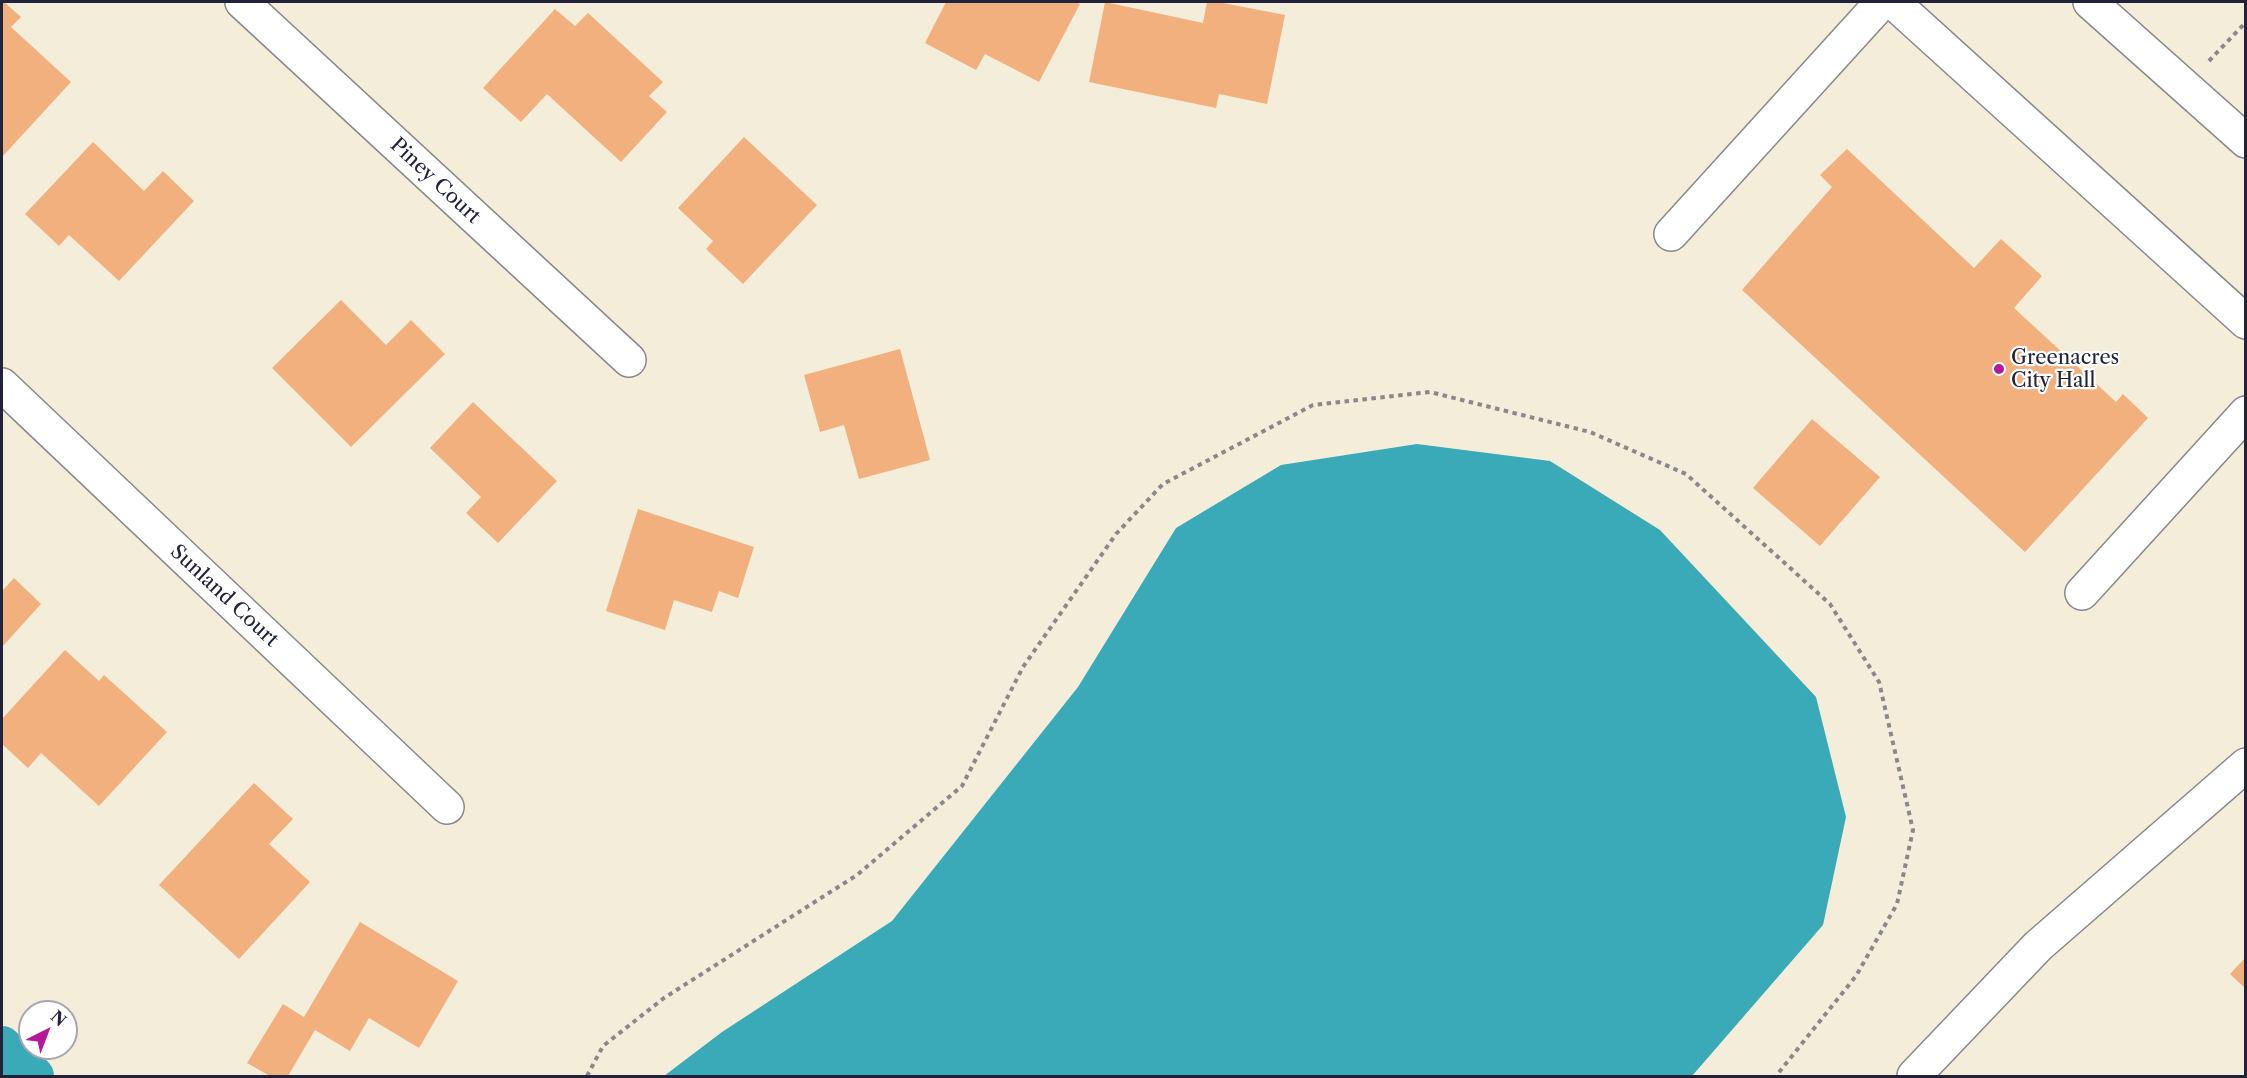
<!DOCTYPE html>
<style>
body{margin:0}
#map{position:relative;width:2247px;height:1078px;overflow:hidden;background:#f3edd9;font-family:"Libre Caslon Text",serif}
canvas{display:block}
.frame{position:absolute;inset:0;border:3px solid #22223b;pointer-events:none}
.north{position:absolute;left:18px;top:1000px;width:60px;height:60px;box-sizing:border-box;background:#fff;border:2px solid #a7a7b1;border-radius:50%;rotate:42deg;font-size:16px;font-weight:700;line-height:24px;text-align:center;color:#22223b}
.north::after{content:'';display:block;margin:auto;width:21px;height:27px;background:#b5179e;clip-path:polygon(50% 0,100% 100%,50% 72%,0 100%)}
</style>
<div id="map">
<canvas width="2247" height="1078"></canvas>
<div class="frame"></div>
<div class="north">N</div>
</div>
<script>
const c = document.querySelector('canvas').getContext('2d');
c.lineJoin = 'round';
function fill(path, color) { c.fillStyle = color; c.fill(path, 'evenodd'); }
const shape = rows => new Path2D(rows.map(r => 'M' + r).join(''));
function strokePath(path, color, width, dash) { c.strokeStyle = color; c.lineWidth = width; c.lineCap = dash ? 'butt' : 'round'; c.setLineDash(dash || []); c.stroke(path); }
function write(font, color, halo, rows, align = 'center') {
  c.font = font + ' "Libre Caslon Text",serif'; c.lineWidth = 4.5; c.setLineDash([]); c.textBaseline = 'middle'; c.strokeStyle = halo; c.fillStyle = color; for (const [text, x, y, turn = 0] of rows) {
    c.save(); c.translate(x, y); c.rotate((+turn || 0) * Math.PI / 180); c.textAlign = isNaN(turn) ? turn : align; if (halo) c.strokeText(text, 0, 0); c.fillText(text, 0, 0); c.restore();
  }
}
fill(shape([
 [1417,444,1550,461,1660,530,1816,697,1846,817,1823,925,1692,1076,664,1076,722,1032,892,921,1078,687,1176,528,1281,465]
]), '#3aaab8');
strokePath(shape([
 [2,1046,34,1076]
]), '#3aaab8', 40);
fill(shape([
 [2,2,4,2,21,17,11,27,71,82,2,157],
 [946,2,1075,2,1080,4,1039,82,985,54,976,70,925,43],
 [1105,2,1203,23,1207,2,1218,2,1285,15,1267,104,1219,94,1216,108,1089,82],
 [555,9,575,26,588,13,663,82,649,96,667,112,621,162,547,94,521,122,483,88],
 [744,137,817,205,743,284,706,249,713,241,678,208],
 [93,142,144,191,163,171,194,201,119,281,69,235,59,246,25,214],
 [1847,149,1974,268,2001,239,2042,276,2014,308,2116,402,2123,394,2148,418,2025,552,1742,290,1832,187,1820,175],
 [341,300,386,345,411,320,445,354,351,447,272,368],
 [900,349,930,460,859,479,844,425,820,432,804,375],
 [473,402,557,481,498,543,466,513,481,497,430,448],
 [1812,419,1880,477,1820,546,1753,488],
 [638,509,754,547,738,598,719,591,712,612,674,600,665,630,606,611],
 [14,578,41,604,2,647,2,591],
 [65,650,99,681,104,675,167,732,99,806,41,753,28,768,2,744,2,719],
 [254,783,293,819,269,844,310,882,239,959,159,885],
 [360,922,458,981,419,1048,369,1018,350,1051,315,1030,288,1076,270,1076,247,1063,283,1004,304,1017],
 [2246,957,2246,989,2230,974]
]), '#f2b07e');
const minor = shape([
 [242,2,629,360],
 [1893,2,2246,322],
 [2090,2,2246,141],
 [1671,234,1882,2],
 [2,385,447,807],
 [2082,593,2246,413],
 [1914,1076,2038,946,2246,765]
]);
strokePath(minor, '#8a888a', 36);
strokePath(shape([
 [2209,61,2246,22],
 [587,1076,603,1046,664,998,857,875,962,786,1023,667,1116,534,1163,484,1313,405,1430,392,1590,432,1686,474,1830,604,1879,682,1913,830,1897,904,1856,976,1776,1076]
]), '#8a888a', 4, [4.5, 4.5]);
strokePath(minor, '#fff', 33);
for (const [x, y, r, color] of [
 [1999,369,6,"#b5179e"]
]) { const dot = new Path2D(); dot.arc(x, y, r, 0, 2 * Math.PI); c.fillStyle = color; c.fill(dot); strokePath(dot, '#fff', 2); }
write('20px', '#22223b', '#fff', [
 ["Piney Court",435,181,43],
 ["Sunland Court",224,596,43]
]);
write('20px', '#22223b', '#fff', [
 ["Greenacres",2011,358],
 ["City Hall",2011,381]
], 'left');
</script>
